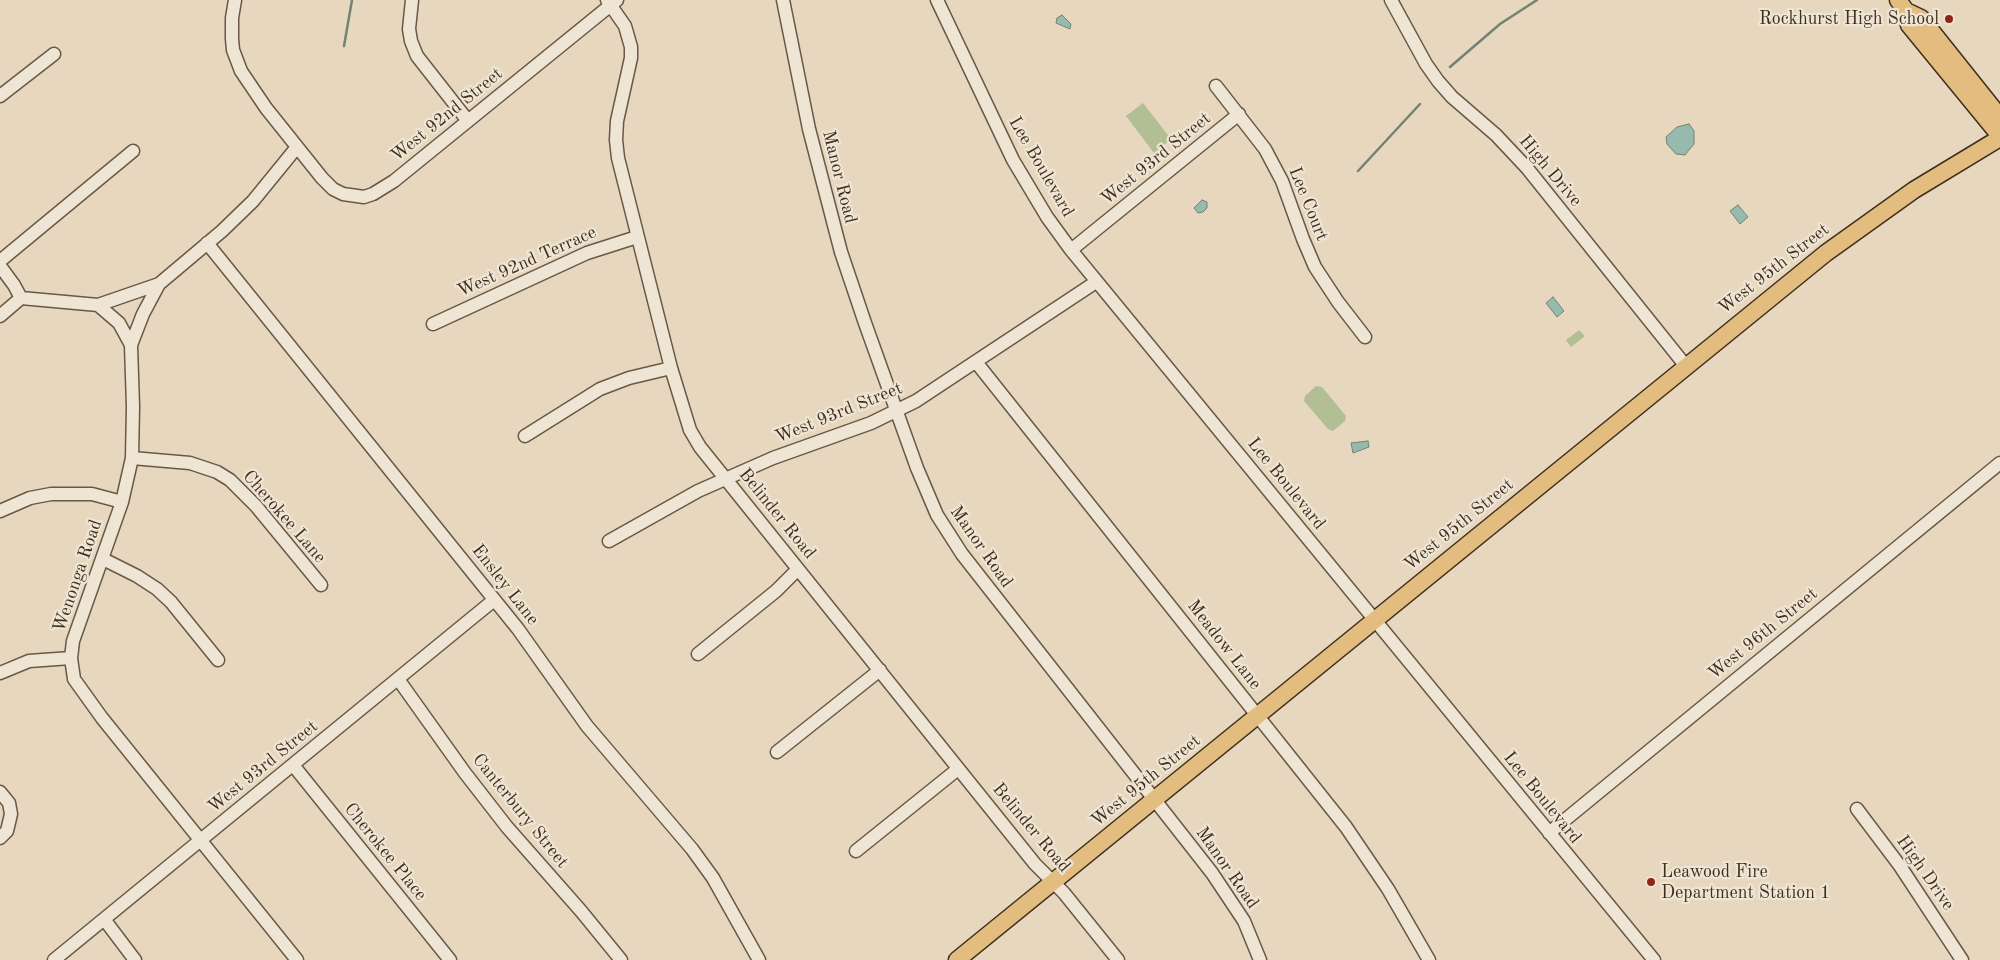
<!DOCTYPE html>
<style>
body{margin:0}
canvas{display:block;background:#e6d7be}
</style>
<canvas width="2000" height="960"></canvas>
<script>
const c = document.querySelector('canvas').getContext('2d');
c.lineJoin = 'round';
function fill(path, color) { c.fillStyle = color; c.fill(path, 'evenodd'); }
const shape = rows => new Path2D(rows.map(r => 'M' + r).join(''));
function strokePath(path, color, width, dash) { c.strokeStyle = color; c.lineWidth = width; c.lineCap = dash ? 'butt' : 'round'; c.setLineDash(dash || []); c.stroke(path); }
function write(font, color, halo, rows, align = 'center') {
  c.font = font + ' "Old Standard TT",serif'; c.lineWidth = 4.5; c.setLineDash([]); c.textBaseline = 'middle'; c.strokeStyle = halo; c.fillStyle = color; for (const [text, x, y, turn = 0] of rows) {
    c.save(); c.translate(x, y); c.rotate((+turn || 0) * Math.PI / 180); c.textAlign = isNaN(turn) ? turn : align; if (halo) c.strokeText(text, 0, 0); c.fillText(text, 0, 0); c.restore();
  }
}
fill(shape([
 [1143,103,1171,139,1154,153,1126,116],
 [1579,330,1585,336,1571,347,1566,340],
 [1316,386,1322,387,1346,416,1345,421,1333,431,1328,429,1304,401,1305,396]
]), '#b2bf94');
const water = shape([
 [1062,15,1071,24,1070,29,1056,23,1057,18,1062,15],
 [1689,124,1694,131,1694,144,1685,155,1676,154,1667,144,1666,137,1677,127,1689,124],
 [1202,200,1207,202,1207,208,1203,212,1198,213,1194,208,1202,200],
 [1738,205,1748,217,1740,224,1730,211,1738,205],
 [1553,297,1564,311,1557,317,1546,303,1553,297],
 [1368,441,1369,447,1353,453,1351,443,1368,441]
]);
fill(water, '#97baae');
strokePath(water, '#748274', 1);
strokePath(shape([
 [344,46,352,0],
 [1450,67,1500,24,1537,0],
 [1358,171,1420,104]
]), '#748274', 2.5);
const minor = shape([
 [235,0,232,18,232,39,233,50,241,71,266,108,322,178,333,189,343,194,364,197,373,194,394,181,617,0],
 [412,0,409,29,411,41,417,56,468,121],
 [607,0,625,26,631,47,631,58,617,121,616,140,618,158,671,368,690,430,700,447,1035,864,1064,893,1118,960],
 [783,0,809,129,841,252,865,323,917,468,937,515,962,554,1212,873,1244,921,1260,960],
 [937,0,1013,160,1047,217,1071,250,1654,960],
 [1391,0,1426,64,1438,81,1452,97,1496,135,1527,168,1685,365],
 [1216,86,1265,149,1282,181,1303,239,1315,267,1338,302,1365,337],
 [0,96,54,54],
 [207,243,518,629,587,726,692,849,713,878,759,960],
 [1071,250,1239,114],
 [0,261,133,151],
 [0,266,14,285,21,298],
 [159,284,143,314,131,345,133,407,132,458,122,502,73,641,71,658,74,679,102,718,297,960],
 [98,305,119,323,131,345],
 [0,316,21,298,98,305,159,284,222,231,253,201,297,147],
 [433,324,587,253,637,237],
 [976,362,1346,827,1388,889,1429,960],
 [525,436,600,389,629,378,671,368],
 [132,458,190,463,217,472,230,480,256,506,321,585],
 [0,511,30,498,51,494,92,494,122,502],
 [609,541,698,491,773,458,871,423,916,401,1096,282],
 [103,559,137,576,157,589,171,602,218,660],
 [698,654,776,591,798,569],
 [0,673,29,661,71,658],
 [398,679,465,773,507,827,581,911,621,960],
 [777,752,880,670],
 [293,765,450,960],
 [0,792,9,803,11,814,7,831,0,838],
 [1857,809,1900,866,1962,960],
 [1549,833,2000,463],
 [856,851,958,769],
 [104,919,135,960],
 [54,960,494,600]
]);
const major = shape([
 [1898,0,1906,11,1921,18,2000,117],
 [1906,11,1909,25,2000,136],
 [957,960,1826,253,1914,190,2000,138]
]);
strokePath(minor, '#695844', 15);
strokePath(major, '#3f2e1c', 19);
strokePath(minor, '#efe5d5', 12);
strokePath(major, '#e3bc7f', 16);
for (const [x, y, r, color] of [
 [1949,19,5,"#8f2418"],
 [1651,882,5,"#8f2418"]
]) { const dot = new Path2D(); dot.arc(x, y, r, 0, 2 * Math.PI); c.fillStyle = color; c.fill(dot); strokePath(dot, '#efe5d5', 2); }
write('18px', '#3f2e1c', '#efe5d5', [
 ["Rockhurst High School",1939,19],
 ["Leawood Fire",1661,872,"left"],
 ["Department Station 1",1661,893,"left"]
], 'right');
write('18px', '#3f2e1c', '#efe5d5', [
 ["West 92nd Street",447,115,-39],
 ["West 93rd Street",1156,159,-39],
 ["Lee Boulevard",1041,167,60],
 ["High Drive",1550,171,50],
 ["Manor Road",839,177,76],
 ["Lee Court",1308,204,68],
 ["West 92nd Terrace",527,262,-24],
 ["West 95th Street",1774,269,-38],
 ["West 93rd Street",839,413,-22],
 ["Lee Boulevard",1286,484,51],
 ["Belinder Road",777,514,51],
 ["Cherokee Lane",284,517,49],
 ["West 95th Street",1459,525,-39],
 ["Manor Road",981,547,55],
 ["Wenonga Road",78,576,-71],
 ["Ensley Lane",505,585,52],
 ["West 96th Street",1763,634,-39],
 ["Meadow Lane",1224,645,52],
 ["West 93rd Street",263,767,-39],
 ["West 95th Street",1146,781,-39],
 ["Lee Boulevard",1542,798,51],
 ["Canterbury Street",520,811,51],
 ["Belinder Road",1031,828,50],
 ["Cherokee Place",385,852,51],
 ["Manor Road",1227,868,55],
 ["High Drive",1925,873,55]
]);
</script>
